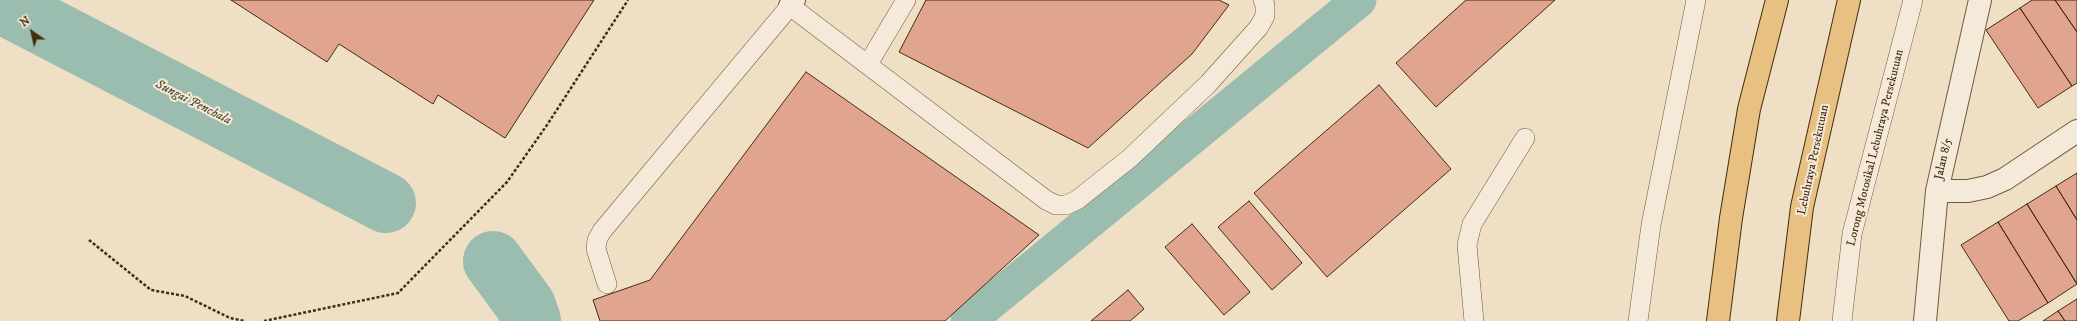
<!DOCTYPE html>
<style>
body{margin:0}
#map{position:relative;width:2077px;height:321px;overflow:hidden;background:#efdfc5;font-family:"IM FELL DW Pica",serif}
canvas{display:block}
.north{position:absolute;left:12px;top:12px;width:40px;height:40px;-webkit-text-stroke:3px #f5ead9;paint-order:stroke;rotate:326deg;font-size:11px;font-weight:700;line-height:16px;text-align:center;color:#432d0f}
.north::after{content:'';display:block;margin:auto;width:14px;height:18px;background:#432d0f;clip-path:polygon(50% 0,100% 100%,50% 72%,0 100%)}
</style>
<div id="map">
<canvas width="2077" height="321"></canvas>
<div class="north">N</div>
</div>
<script>
const c = document.querySelector('canvas').getContext('2d');
c.lineJoin = 'round';
const shape = rows => new Path2D(rows.map(r => 'M' + r).join(''));
function strokePath(path, color, width, dash) { c.strokeStyle = color; c.lineWidth = width; c.lineCap = dash ? 'butt' : 'round'; c.setLineDash(dash || []); c.stroke(path); }
function fill(path, color) { c.fillStyle = color; c.fill(path, 'evenodd'); }
function write(font, color, halo, rows, align = 'center') {
  c.font = font + ' "IM FELL DW Pica",serif'; c.lineWidth = 4; c.setLineDash([]); c.textBaseline = 'middle'; c.strokeStyle = halo; c.fillStyle = color; for (const [text, x, y, turn = 0] of rows) {
    c.save(); c.translate(x, y); c.rotate((+turn || 0) * Math.PI / 180); c.textAlign = isNaN(turn) ? turn : align; if (halo) c.strokeText(text, 0, 0); c.fillText(text, 0, 0); c.restore();
  }
}
strokePath(shape([
 [968,321,1359,0]
]), '#9abdaf', 35);
strokePath(shape([
 [0,3,386,203],
 [493,261,526,306,531,321]
]), '#9abdaf', 60);
const building = shape([
 [231,0,594,0,505,138,438,95,433,104,339,44,327,62,231,0],
 [926,0,1219,0,1229,5,1192,54,1088,148,899,52,926,0],
 [1466,0,1555,0,1436,107,1396,63,1466,0],
 [2032,0,2055,0,2077,32,2077,83,2072,86,2020,8,2032,0],
 [2055,0,2077,0,2077,32,2055,0],
 [2020,8,2072,86,2038,108,1986,30,2020,8],
 [806,72,1039,235,945,321,600,321,593,300,650,280,806,72],
 [1379,85,1451,169,1327,277,1254,193,1379,85],
 [2077,173,2077,220,2056,186,2077,173],
 [2056,186,2077,220,2077,284,2027,204,2056,186],
 [1249,201,1302,263,1272,290,1218,227,1249,201],
 [2027,204,2077,284,2048,303,1998,222,2027,204],
 [1998,222,2048,303,2018,321,2009,321,1961,245,1998,222],
 [1192,224,1250,292,1224,315,1165,247,1192,224],
 [1128,290,1144,309,1130,321,1091,321,1128,290],
 [2077,299,2077,321,2065,321,2058,311,2077,299],
 [2058,311,2065,321,2043,321,2058,311]
]);
fill(building, '#e1a58f');
strokePath(building, '#432d0f', 1);
const lane = shape([
 [868,64,906,0],
 [607,284,596,249,597,240,602,231,790,6,1046,200,1056,205,1066,205,1077,200,1130,158,1208,84,1259,27,1265,16,1265,5,1263,0],
 [1474,321,1467,245,1472,224,1525,138],
 [1638,321,1651,225,1696,0],
 [1842,321,1852,234,1913,0]
]);
const street = shape([
 [790,6,794,0],
 [1937,191,1968,191,1987,187,2005,179,2077,131],
 [1925,321,1937,191,1980,0]
]);
const highway = shape([
 [1718,321,1731,218,1749,109,1777,0],
 [1788,321,1802,207,1849,0]
]);
strokePath(lane, '#6e5a3c', 20);
strokePath(street, '#6e5a3c', 24);
strokePath(highway, '#432d0f', 24);
strokePath(shape([
 [89,240,151,290,185,296,230,318,245,321],
 [264,321,398,293,507,182,547,125,628,0]
]), '#432d0f', 2.5, [3, 2]);
strokePath(lane, '#f5ead9', 19);
strokePath(street, '#f5ead9', 22);
strokePath(highway, '#e8c082', 22);
write('12px', '#432d0f', '#f5ead9', [
 ["Lorong Motosikal Lebuhraya Persekutuan",1876,148,-76],
 ["Jalan 8/5",1944,159,-77],
 ["Lebuhraya Persekutuan",1814,160,-78]
]);
write('italic 13px', '#595137', '#f5ead9', [
 ["Sungai Penchala",193,103,27]
]);
</script>
